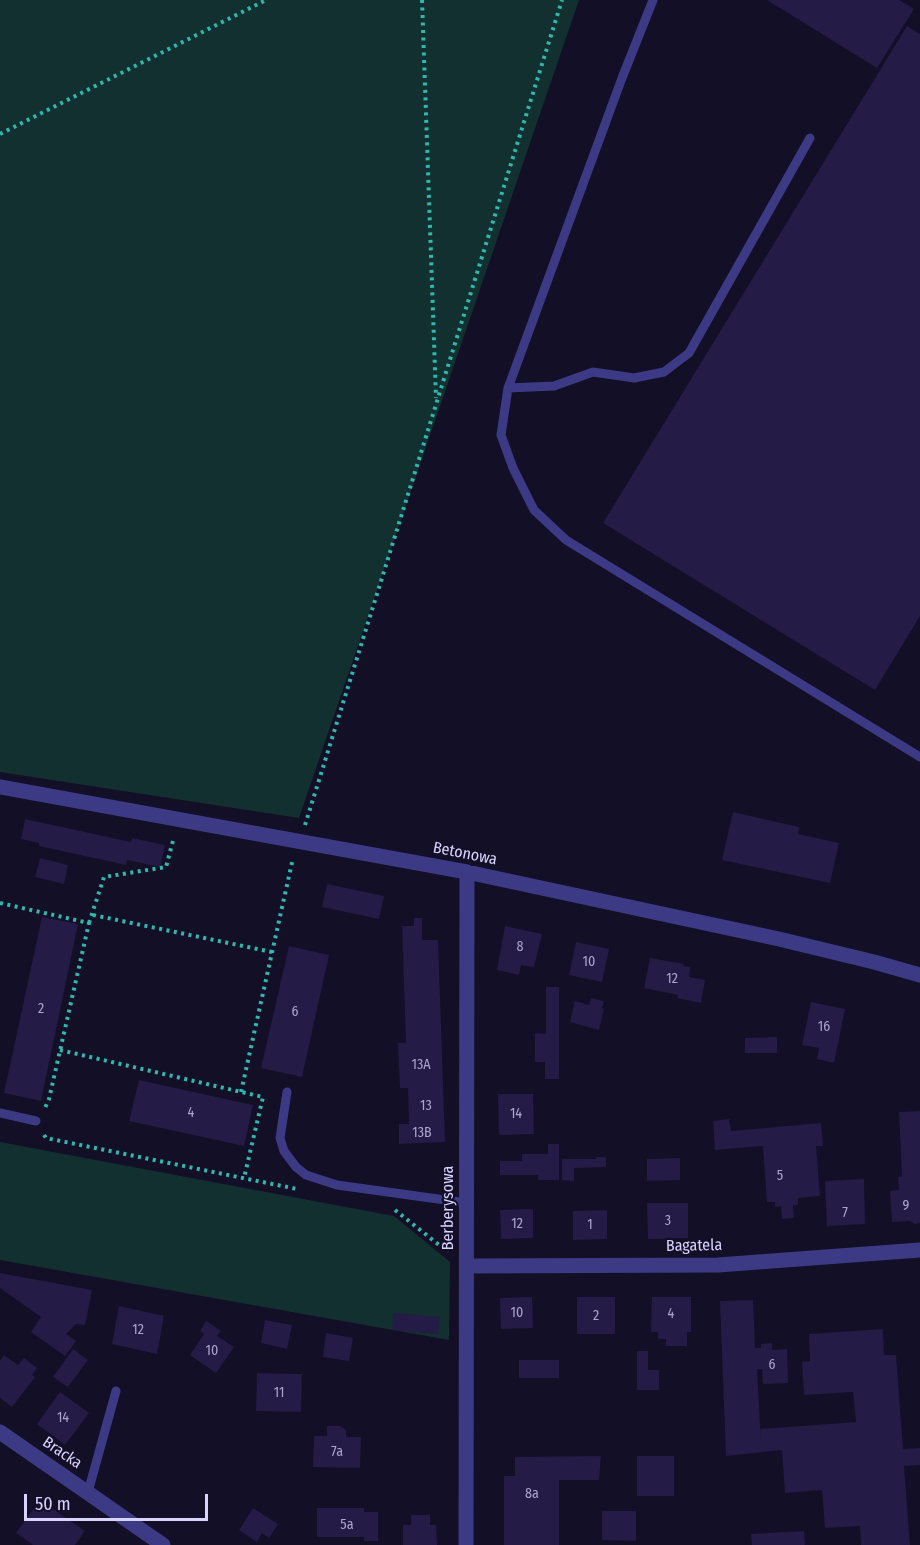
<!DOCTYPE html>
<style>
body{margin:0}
#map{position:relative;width:920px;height:1545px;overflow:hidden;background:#130f26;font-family:"Fira Sans Condensed",sans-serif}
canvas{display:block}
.scale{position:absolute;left:24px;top:1494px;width:184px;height:27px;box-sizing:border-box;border:3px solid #d9d4ff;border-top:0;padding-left:8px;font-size:18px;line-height:21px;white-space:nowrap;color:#d9d4ff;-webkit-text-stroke:4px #130f26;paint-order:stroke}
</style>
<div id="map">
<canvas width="920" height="1545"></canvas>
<div class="scale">50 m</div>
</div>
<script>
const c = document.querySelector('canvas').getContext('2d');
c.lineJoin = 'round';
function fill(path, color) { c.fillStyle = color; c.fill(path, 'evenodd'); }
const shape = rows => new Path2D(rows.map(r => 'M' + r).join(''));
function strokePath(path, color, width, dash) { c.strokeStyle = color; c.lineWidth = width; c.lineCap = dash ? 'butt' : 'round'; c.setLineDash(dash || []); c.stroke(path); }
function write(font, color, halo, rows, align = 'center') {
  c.font = font + ' "Fira Sans Condensed",sans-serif'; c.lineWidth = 4.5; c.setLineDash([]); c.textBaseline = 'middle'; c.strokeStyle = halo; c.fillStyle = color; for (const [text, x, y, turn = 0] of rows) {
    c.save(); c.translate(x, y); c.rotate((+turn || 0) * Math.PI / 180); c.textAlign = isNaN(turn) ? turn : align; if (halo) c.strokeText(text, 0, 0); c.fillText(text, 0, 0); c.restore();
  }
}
fill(shape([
 [0,0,579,0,299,818,0,772],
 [0,1142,394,1216,450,1262,449,1340,0,1260]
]), '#12302f');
fill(shape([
 [767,0,899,0,914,9,877,68],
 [907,26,920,34,920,616,875,690,603,523],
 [733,812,799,827,798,834,839,843,830,883,722,860],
 [25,819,131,842,132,838,165,845,160,867,127,860,126,865,39,846,39,843,21,839],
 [40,858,68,865,64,884,35,877],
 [327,884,384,896,379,919,322,907],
 [42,917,78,924,41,1101,4,1093],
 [414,918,422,918,422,940,438,940,445,1142,399,1144,399,1124,409,1124,408,1088,400,1088,398,1043,406,1043,402,926,414,926],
 [505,926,542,934,534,967,521,965,519,975,497,970],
 [576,942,609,949,602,982,569,975],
 [289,946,329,955,302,1077,261,1068],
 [650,958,684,964,683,966,690,967,689,977,705,980,701,1003,677,998,678,995,644,988],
 [546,987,559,987,559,1079,545,1079,545,1062,535,1062,535,1033,546,1034],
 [591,998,604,1001,602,1008,604,1009,599,1030,570,1022,575,1001,589,1005],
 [811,1002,845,1009,834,1063,817,1059,819,1048,802,1045],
 [777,1037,777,1053,745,1053,745,1038],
 [139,1080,253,1105,244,1146,129,1121],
 [498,1094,533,1094,534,1134,499,1135],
 [920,1111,920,1223,914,1224,910,1221,892,1222,890,1191,899,1190,898,1177,902,1176,899,1112],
 [729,1119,731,1131,821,1123,823,1146,816,1146,820,1196,798,1198,798,1205,793,1205,794,1218,782,1219,781,1206,775,1207,775,1202,767,1202,763,1146,715,1150,713,1121],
 [548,1144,559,1144,559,1180,538,1180,538,1175,500,1175,500,1161,522,1161,522,1154,548,1154],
 [596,1157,606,1157,606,1167,574,1168,574,1181,562,1180,562,1159,596,1159],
 [680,1158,680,1180,647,1181,647,1159],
 [864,1179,865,1224,827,1226,825,1181],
 [647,1203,688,1203,688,1238,648,1239],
 [533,1209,533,1238,501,1239,500,1210],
 [607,1210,607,1239,573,1240,573,1211],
 [0,1273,92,1290,85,1325,76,1324,66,1334,76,1341,65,1356,31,1332,41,1317,0,1288],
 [532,1297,533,1328,501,1329,500,1298],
 [577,1297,615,1297,615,1334,577,1334],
 [652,1297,691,1297,691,1332,687,1332,687,1346,666,1346,666,1339,658,1339,658,1332,651,1332],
 [753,1300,755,1348,761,1348,761,1344,772,1343,772,1350,787,1349,788,1383,763,1384,762,1369,757,1369,761,1446,760,1429,856,1422,853,1392,804,1395,802,1362,810,1361,809,1334,883,1329,884,1355,896,1355,903,1449,920,1448,920,1465,904,1466,910,1545,861,1545,860,1526,825,1528,822,1490,785,1493,782,1450,726,1456,720,1301],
 [119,1306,164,1316,157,1354,112,1344],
 [394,1313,440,1317,438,1334,392,1330],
 [265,1320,292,1325,287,1349,261,1343],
 [206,1321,221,1331,217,1336,234,1347,216,1373,190,1355,204,1334,200,1331],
 [326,1333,353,1338,349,1361,323,1357],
 [73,1349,88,1360,68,1387,53,1377],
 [637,1351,648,1351,648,1370,659,1370,659,1390,637,1390],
 [4,1355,18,1365,24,1358,37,1368,32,1375,35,1377,12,1407,0,1398,0,1361],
 [519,1360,559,1360,559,1378,519,1378],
 [257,1373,302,1374,301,1412,256,1411],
 [60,1392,89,1413,65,1445,37,1424],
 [327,1426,340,1426,346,1430,346,1437,361,1437,360,1468,313,1467,314,1436,327,1436],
 [601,1456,599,1480,559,1480,559,1545,504,1545,504,1476,515,1476,515,1457],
 [637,1456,674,1456,674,1496,637,1496],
 [40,1500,85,1531,75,1545,33,1545,16,1533],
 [253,1508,278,1524,269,1538,262,1533,257,1542,239,1530],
 [317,1508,364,1508,364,1512,378,1512,378,1541,364,1541,364,1537,317,1537],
 [602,1511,636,1511,636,1541,602,1540],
 [411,1515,430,1515,430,1525,436,1525,437,1545,403,1545,403,1525,411,1525],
 [804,1531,805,1545,752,1545,751,1534]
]), '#241b47');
strokePath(shape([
 [422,0,436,398],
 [0,134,266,0],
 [305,825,562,0],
 [0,903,89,923,49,1099,45,1108],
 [93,915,272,952],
 [89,923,104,877,166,867,174,837],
 [60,1050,263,1097,244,1178],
 [241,1092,293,858],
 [44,1135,46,1138,297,1189],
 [395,1210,448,1252]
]), '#2fb8b0', 4, [3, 4.5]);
strokePath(shape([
 [653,0,622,78,508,388,501,435,513,468,534,510,566,540,920,757],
 [508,388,554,386,593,372,634,378,664,372,689,353,810,138],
 [287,1092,280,1138,284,1151,296,1167,306,1175,337,1185,467,1203],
 [0,1113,36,1121],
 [88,1492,116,1391]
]), '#3d3a85', 9);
strokePath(shape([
 [0,787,467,872,779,939,874,962,920,975],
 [467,1266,718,1265,920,1250],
 [0,1432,163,1545],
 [466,1545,467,872]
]), '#3d3a85', 15);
write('14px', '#aca6d1', null, [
 ["8",520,947],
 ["10",589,962],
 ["12",672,979],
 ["2",41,1009],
 ["6",295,1012],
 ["16",824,1027],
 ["13A",421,1065],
 ["13",426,1106],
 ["4",191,1113],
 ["14",516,1114],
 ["13B",422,1133],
 ["5",780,1176],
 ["9",906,1206],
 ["7",845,1213],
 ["3",668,1221],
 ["12",517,1224],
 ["1",590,1225],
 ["10",517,1313],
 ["4",671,1314],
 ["2",596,1316],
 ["12",138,1330],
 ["10",212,1351],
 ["6",772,1365],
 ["11",279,1393],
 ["14",63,1418],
 ["7a",337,1452],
 ["8a",532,1494],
 ["5a",347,1525]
]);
write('16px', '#d9d4ff', '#130f26', [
 ["Betonowa",465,854,11],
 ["Berberysowa",449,1208,-90],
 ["Bagatela",694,1246,-1],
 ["Bracka",62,1453,34]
]);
</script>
